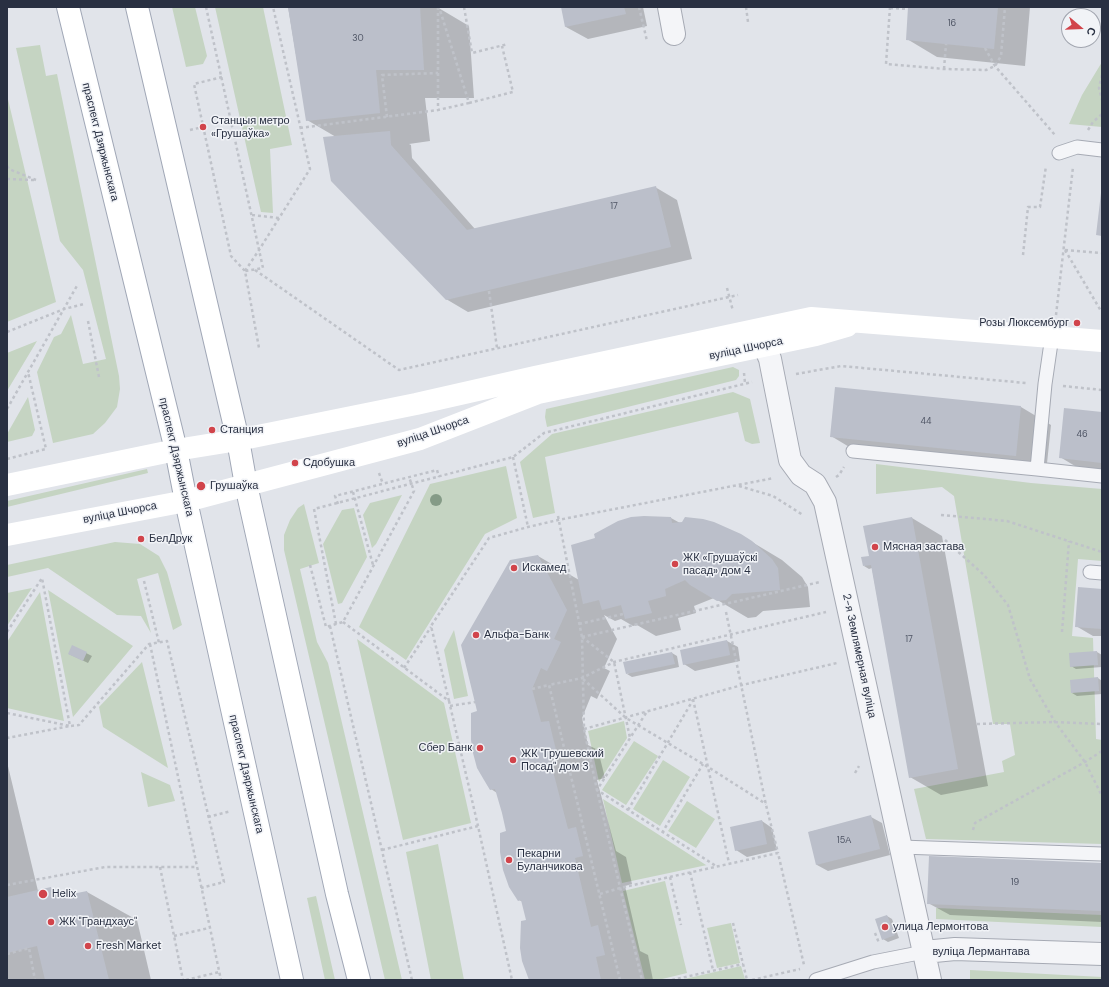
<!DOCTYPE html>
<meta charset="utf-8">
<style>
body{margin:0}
#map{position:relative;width:1109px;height:987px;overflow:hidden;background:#e1e4ea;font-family:"DM Sans",sans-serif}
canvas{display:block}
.frame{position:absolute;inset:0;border:8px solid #293042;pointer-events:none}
.north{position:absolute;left:1061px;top:8px;width:40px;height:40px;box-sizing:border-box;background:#f1f3f7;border:1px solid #a1a5af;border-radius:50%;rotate:109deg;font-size:11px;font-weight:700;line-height:16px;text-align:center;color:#293042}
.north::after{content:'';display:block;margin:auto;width:14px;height:18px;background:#d1444b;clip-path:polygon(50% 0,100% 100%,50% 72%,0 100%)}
</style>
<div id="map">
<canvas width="1109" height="987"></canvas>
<div class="frame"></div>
<div class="north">С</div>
</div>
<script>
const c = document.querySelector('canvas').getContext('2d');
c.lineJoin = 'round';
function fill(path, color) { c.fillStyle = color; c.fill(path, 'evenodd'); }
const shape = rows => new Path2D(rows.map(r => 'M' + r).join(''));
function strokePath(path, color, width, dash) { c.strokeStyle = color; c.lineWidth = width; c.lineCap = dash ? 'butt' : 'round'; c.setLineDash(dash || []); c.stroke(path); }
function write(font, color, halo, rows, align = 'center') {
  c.font = font + ' "DM Sans",sans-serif'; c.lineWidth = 3; c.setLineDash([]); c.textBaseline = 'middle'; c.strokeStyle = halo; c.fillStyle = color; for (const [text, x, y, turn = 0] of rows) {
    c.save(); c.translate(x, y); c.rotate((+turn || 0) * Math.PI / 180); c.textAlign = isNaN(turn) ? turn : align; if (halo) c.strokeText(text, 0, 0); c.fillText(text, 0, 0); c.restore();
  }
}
fill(shape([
 [172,7,195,7,207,56,203,64,186,67],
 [215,7,263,7,292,145,270,149,273,213,261,212],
 [40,45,46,76,57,74,119,376,120,389,117,407,105,423,93,434,53,443,37,372,54,337,61,334,71,315,83,364,106,359,83,270,60,241,16,48],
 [1102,62,1102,127,1069,124,1082,95],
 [7,95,56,302,7,322],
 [37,341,7,391,7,353],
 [733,367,739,370,739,376,736,380,547,427,545,417,546,409],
 [733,392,750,399,760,443,752,444,745,441,738,412,545,457,555,513,533,518,520,462,552,434],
 [28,397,35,430,32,436,7,442,7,434],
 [876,464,1031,483,1102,489,1102,561,1078,559,1072,636,1093,638,1096,739,1102,740,1102,844,926,839,914,789,1004,772,1002,761,1015,755,1010,724,993,724,954,496,942,487,876,494],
 [506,466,517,518,485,534,406,660,359,627,430,484],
 [147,469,148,473,7,507,7,501],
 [402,495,376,544,372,548,363,515,370,503],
 [304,504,319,563,300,569,317,642,328,663,402,980,385,980,284,550,284,535,290,520,298,508],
 [354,508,367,557,342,603,338,604,323,544,342,510],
 [115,542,140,544,159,556,167,572,182,625,173,630,158,573,137,579,151,633,141,616,117,615,48,568,7,577,7,565],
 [32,588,7,626,7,593],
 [48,590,133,646,73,717],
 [40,592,64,721,7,708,7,642],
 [454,630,468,696,454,699,444,650],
 [357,639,444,703,471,823,403,840],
 [142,662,168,768,103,727,99,707],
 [624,721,627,738,599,782,588,731],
 [634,741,658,756,626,805,602,790],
 [663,760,690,777,660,826,633,809],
 [141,772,170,785,175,801,148,807],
 [603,799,706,865,707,865,622,883],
 [687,801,715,819,696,848,668,831],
 [438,844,464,980,431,980,406,852],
 [665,881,687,973,658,980,645,980,623,891],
 [316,896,335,980,325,980,307,898],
 [936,908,1102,915,1102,927,936,919],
 [731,923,740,963,717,968,707,928],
 [741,966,745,979,680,980],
 [970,970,1102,977,1102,980,970,980]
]), '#c5d4c2');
fill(shape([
 [288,7,437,7,469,26,474,98,425,98,430,141,409,144,411,145,412,158,475,229,655,187,677,200,692,259,468,312,446,299,336,137,307,120],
 [562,7,643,7,647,26,588,39,566,27],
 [910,7,1030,7,1025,66,937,57,907,39],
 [836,388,1021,407,1051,425,1046,473,861,454,831,436],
 [1102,413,1102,476,1090,475,1060,457],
 [671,518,680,523,752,542,782,560,802,577,808,587,810,607,763,611,756,617,748,618,714,598,694,606,696,613,678,618,681,630,656,636,637,625,633,626,621,619,615,621,604,615,617,639,604,668,610,671,597,699,591,696,582,718,588,745,598,750,605,778,597,780,616,851,626,857,632,884,625,886,640,951,648,955,653,980,530,980,527,921,523,902,519,900,508,832,497,793,491,789,478,712,538,556,579,580,596,539,595,534,619,522],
 [912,518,942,536,988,786,941,795,910,777,872,568,869,569,864,566],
 [1102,590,1102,636,1093,636,1076,626],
 [727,641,738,647,740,661,695,671,684,664],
 [1097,652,1102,655,1102,667,1076,669,1071,666],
 [86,653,92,656,88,663,69,654],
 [672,653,677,656,679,667,632,677,627,674],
 [1098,678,1102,681,1102,694,1077,696,1072,693],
 [7,762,38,891,51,888,64,896,87,892,137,920,151,980,7,980],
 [871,817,882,823,890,855,828,871,817,865,809,832],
 [762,821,772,828,777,850,747,857,736,850],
 [1102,864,1102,922,950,915,928,903],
 [887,916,892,919,899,938,888,942,883,939]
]), '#0003');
fill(shape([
 [288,7,420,7,424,70,376,70,380,113,306,121],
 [561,7,624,7,626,14,565,27],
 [908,7,998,7,994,49,906,40],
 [390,131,391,145,467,230,656,186,671,247,446,300,331,181,323,137],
 [1101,193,1102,193,1102,236,1096,235],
 [835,387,1021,406,1016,456,830,437],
 [1064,408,1102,412,1102,463,1059,458],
 [644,516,671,517,672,523,682,522,685,517,703,519,714,522,741,534,752,541,772,559,778,568,780,590,732,594,726,600,717,601,690,585,685,580,665,589,666,596,648,601,652,613,625,619,621,605,602,610,599,600,583,604,571,545,595,538,594,534,618,521,631,517],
 [912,517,958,769,909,778,871,565,863,566,861,557,869,556,863,526],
 [538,555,567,610,554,639,561,642,547,671,541,668,532,689,541,722,549,721,552,734,556,750,548,752,568,829,576,827,583,856,575,858,591,927,598,925,605,955,596,957,601,980,529,980,522,961,520,948,521,921,526,920,521,900,518,901,509,887,503,870,500,852,500,833,506,831,502,813,495,789,490,790,484,780,477,768,473,753,471,740,471,713,477,711,461,645,510,560],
 [1078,587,1102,589,1102,629,1075,627],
 [727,640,730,655,683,665,680,650],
 [72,645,87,652,83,661,68,654],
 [1097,651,1098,665,1070,667,1069,653],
 [672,652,675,664,626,674,623,662],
 [1098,677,1099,691,1071,693,1070,680],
 [871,815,880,849,816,865,808,832],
 [762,820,767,844,735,851,730,827],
 [929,856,1102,863,1102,911,927,904],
 [51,887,52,898,87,891,109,980,45,980,37,946,7,953,7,897],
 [887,915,895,935,882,940,875,919]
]), '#bbbfca');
const lane = shape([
 [1059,153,1077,147,1102,150],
 [853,451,1037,469,1045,384,1052,336],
 [1037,469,1102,476],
 [1090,572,1102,573],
 [901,847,1102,854],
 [816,980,873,962,924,952]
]);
const street = shape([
 [669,7,674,34],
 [764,345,770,359,790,460,801,475,815,484,825,502,930,980],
 [924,952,955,949,1102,954]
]);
const primary = shape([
 [68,7,176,450,186,501,292,980],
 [137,7,238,440,246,485,337,894,359,980]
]);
strokePath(lane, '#a6aab4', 15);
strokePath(street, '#a6aab4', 24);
strokePath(primary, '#a0a7b6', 24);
strokePath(shape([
 [206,7,263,268,245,271],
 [438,7,438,110,469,103,439,7],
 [464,7,472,53,508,44],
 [639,7,647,41],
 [746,7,748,22],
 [890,7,886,64,944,69,986,70,995,66,1001,56,1005,7],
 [890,8,908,9],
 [985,48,995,66,1055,135],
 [944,69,946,44],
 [1102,75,1099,88,1102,100],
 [222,77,194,84,231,256,245,271,259,348],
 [469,103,513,92,502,46],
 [387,117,382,75,438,73],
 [300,128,438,110],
 [190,130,203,127],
 [1088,130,1093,122,1102,114],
 [7,166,9,169,36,180],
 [7,179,34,180],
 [252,215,279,218],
 [1065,250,1101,311],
 [1065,250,1102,253],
 [1023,255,1028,207,1040,207,1046,166],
 [255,270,399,370,738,295],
 [245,271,259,250,310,169,273,7],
 [727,288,733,311],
 [489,291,497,348],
 [1056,315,1073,167],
 [88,321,99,377],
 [7,332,64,309,84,304],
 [744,373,745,383],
 [796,374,841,366,1026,383],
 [1063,386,1102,390],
 [7,409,78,284],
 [513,457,528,527],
 [7,459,46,449,28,372],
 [379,473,383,484],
 [836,477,839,475,844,467],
 [739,486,773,496,803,515],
 [353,492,373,565],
 [338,504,335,496,437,470,439,477],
 [941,515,1007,521,1102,552],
 [558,516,582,637,584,729,597,790,642,980],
 [945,540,984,575,1008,605,1030,679,1055,722,1085,762,1102,796],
 [310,565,326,627,343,622,414,491,409,477],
 [144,581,159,643],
 [726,612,766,805,778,853],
 [343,622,449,701,478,826],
 [336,624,314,509,513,457,544,433,752,382],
 [579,624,623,614],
 [330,626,412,980],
 [7,632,42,578,70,726,79,725,149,644,167,641,224,882,201,888],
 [1062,632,1069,541],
 [582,637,820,582],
 [582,637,614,662,630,738],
 [150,644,221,980],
 [404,668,431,627],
 [583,679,626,718,708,767,766,804],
 [532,689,549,685],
 [693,699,729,863],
 [449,701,431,626,489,538,528,527,558,520,774,478],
 [450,706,475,702],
 [7,713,70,726,7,738],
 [646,713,597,790,716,866],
 [977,724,1055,722,1102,724],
 [584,729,742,685,837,663],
 [855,773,859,766],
 [628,810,693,700],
 [208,817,231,811],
 [973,830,975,823,1085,762,1102,751],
 [662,833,703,764],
 [382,850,478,826,512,980],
 [160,867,183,980],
 [690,872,713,970],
 [670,877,681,925],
 [7,885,105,867,196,867],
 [600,894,620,888,778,853,804,965],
 [733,923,747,980],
 [875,933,879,943],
 [174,936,209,928],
 [7,954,29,948,35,980],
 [186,980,219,972],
 [620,980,549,685,582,678,614,662,826,612],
 [672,980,743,964],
 [752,980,800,969]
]), '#bfc2c9', 2.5, [3, 3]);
strokePath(lane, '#f4f5f8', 13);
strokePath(street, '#f4f5f8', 22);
strokePath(shape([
 [7,485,176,450,238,440,416,404,535,377,811,318,1102,341],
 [7,535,186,501,420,439,538,393,816,335,847,326]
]), '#fff', 22);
strokePath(primary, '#fff', 22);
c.fillStyle = '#859b87';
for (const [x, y] of [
 [436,500]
]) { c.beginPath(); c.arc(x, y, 6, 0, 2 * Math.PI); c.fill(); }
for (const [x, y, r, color] of [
 [203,127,4,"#d1444b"],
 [1077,323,4,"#d1444b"],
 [212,430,4,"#d1444b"],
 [295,463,4,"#d1444b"],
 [201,486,5,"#d1444b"],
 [141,539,4,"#d1444b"],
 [875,547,4,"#d1444b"],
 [675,564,4,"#d1444b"],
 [514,568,4,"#d1444b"],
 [476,635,4,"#d1444b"],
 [480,748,4,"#d1444b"],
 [513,760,4,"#d1444b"],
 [509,860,4,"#d1444b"],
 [43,894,5,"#d1444b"],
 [51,922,4,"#d1444b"],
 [885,927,4,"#d1444b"],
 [88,946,4,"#d1444b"]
]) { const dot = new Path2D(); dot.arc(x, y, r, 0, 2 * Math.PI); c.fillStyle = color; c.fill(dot); strokePath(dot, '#f1f3f7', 1.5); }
write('9px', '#4e5464', null, [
 ["16",952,24],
 ["30",358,39],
 ["17",614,207],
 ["44",926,422],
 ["46",1082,435],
 ["17",909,640],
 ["15А",844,841],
 ["19",1015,883]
]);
write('11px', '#293042', '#f1f3f7', [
 ["Станцыя метро",211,121],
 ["«Грушаўка»",211,134],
 ["Розы Люксембург",1069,323,"right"],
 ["Станция",220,430],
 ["Сдобушка",303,463],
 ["Грушаўка",210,486],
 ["БелДрук",149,539],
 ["Мясная застава",883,547],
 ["ЖК «Грушаўскі",683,558],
 ["пасад» дом 4",683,571],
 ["Искамед",522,568],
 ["Альфа-Банк",484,635],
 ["Сбер Банк",472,748,"right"],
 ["ЖК \"Грушевский",521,754],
 ["Посад\" дом 3",521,767],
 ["Пекарни",517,854],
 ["Буланчикова",517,867],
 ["Helix",52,894],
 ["ЖК \"Грандхаус\"",59,922],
 ["улица Лермонтова",893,927],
 ["Fresh Market",96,946]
], 'left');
write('11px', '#293042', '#f1f3f7', [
 ["праспект Дзяржынскага",100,142,76],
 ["вуліца Шчорса",746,349,-12],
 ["вуліца Шчорса",433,432,-19],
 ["праспект Дзяржынскага",176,457,77],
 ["вуліца Шчорса",120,513,-11],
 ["2-я Землямерная вуліца",859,656,78],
 ["праспект Дзяржынскага",246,774,77],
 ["вуліца Лермантава",981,952]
]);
</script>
